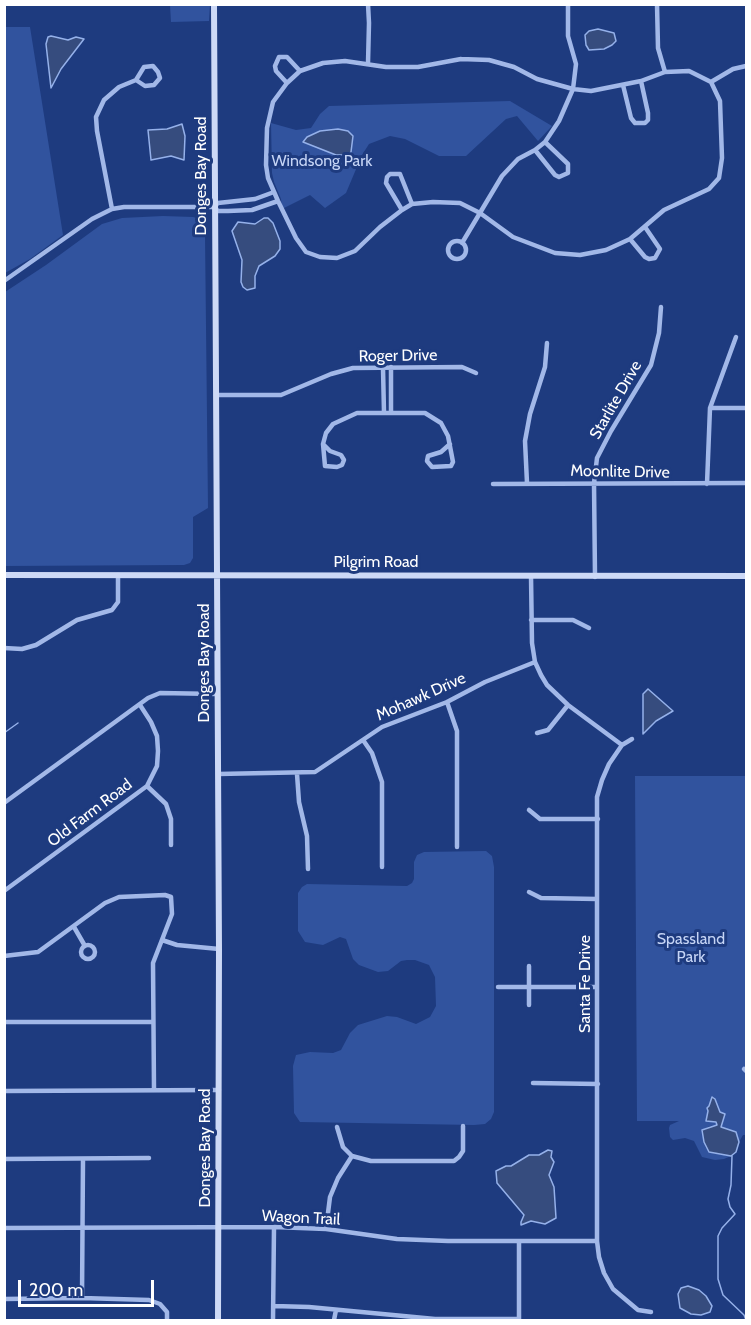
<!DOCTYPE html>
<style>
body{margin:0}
#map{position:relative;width:751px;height:1325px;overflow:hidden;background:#1e3b7f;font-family:Cabin,sans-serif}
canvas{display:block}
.frame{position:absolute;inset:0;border:6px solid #fff;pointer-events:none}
.scale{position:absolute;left:18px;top:1280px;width:136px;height:27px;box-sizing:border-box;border:3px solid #fff;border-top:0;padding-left:8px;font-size:18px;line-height:21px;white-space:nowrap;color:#fff;-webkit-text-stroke:4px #1e3b7f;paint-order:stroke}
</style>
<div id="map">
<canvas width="751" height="1325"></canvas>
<div class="frame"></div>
<div class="scale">200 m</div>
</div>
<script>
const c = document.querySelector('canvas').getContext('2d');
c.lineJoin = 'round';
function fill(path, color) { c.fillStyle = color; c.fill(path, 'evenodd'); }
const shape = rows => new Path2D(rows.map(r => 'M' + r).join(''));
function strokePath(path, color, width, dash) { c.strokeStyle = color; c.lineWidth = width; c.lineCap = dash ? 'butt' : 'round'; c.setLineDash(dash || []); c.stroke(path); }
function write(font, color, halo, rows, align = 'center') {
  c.font = font + ' Cabin,sans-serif'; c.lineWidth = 6; c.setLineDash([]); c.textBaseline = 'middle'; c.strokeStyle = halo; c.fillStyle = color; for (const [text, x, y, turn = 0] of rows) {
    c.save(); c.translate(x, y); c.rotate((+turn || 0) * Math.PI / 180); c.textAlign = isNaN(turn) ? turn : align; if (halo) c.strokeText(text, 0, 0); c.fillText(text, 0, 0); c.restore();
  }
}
fill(shape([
 [170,5,210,5,209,21,171,22],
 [5,27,30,27,63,235,30,259,5,273],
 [510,101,552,126,538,141,517,116,506,119,466,156,439,156,405,139,390,136,369,144,362,155,346,193,325,208,310,195,282,209,281,199,274,182,272,173,271,123,296,130,311,128,320,114,329,106],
 [163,216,193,217,200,219,204,225,205,235,208,508,193,517,193,558,190,563,184,565,5,566,5,292,46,265,102,224,122,218],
 [635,776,746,776,746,1135,743,1135,739,1142,736,1132,721,1127,720,1124,723,1122,710,1121,716,1122,717,1125,710,1126,702,1130,706,1148,712,1153,731,1156,724,1159,715,1160,702,1157,694,1141,685,1138,673,1140,670,1137,669,1128,670,1125,679,1121,637,1121],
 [486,851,492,856,494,867,494,1112,491,1119,485,1124,474,1125,300,1122,294,1113,293,1066,296,1055,310,1052,333,1053,341,1050,350,1033,358,1025,387,1016,397,1017,416,1024,430,1017,436,1006,435,977,429,965,415,960,407,960,401,961,388,971,378,972,359,965,353,959,346,939,340,937,323,945,305,942,298,931,298,893,302,887,307,884,407,886,412,883,414,879,414,862,417,855,424,852]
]), '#31539e');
const water = shape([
 [598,29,614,33,616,41,612,45,604,49,589,50,586,45,585,35,589,31,598,29],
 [51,36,68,40,76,37,84,39,61,69,51,88,46,44,48,37,51,36],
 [182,124,185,136,184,160,171,156,151,160,148,130,167,129,182,124],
 [338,129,348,131,353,136,351,152,348,155,336,155,303,142,307,137,320,131,338,129],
 [264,218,268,218,273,223,280,241,280,249,275,256,259,266,255,276,255,288,247,290,243,287,241,282,242,260,232,231,238,222,255,224,264,218],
 [648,689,673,711,656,721,643,734,643,694,648,689],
 [712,1097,715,1099,720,1112,725,1114,721,1127,736,1132,739,1142,736,1152,731,1156,709,1152,704,1142,702,1130,717,1125,716,1122,706,1121,708,1111,707,1108,709,1106,712,1097],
 [548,1150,552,1151,551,1157,554,1162,549,1175,554,1187,556,1218,545,1224,531,1221,521,1225,521,1222,524,1215,497,1183,496,1171,506,1166,511,1166,529,1155,539,1155,548,1150],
 [688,1286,699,1290,706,1296,712,1306,710,1312,701,1315,691,1314,680,1308,678,1294,681,1288,688,1286]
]);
fill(water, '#364c7e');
strokePath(water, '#95b1ea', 1.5);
strokePath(shape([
 [4,733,18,723],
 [732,1156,731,1185,728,1199,730,1207,735,1214,722,1228,718,1236,718,1279,723,1295,744,1315,746,1320]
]), '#95b1ea', 1.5);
strokePath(shape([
 [657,4,658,48,665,72],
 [461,59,489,60,514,67,537,79,573,89,591,91,641,81,665,72,689,71,711,82,720,101,722,158,719,178,709,189,664,210,630,239,606,250,580,255,555,253,513,237,480,213,460,203,433,202,412,204,402,210,380,227,355,251,337,258,320,257,306,252,296,238,278,201,268,178,266,165,267,128,273,102,287,83,300,71,323,63,345,61,386,67,418,67,461,59],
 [368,63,369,23,368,4],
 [711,82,733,69,746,66],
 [287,83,276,71,275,66,279,57,287,57,300,71],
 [623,85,631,118,635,123,645,123,648,120,648,113,641,81],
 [535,150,555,175,559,177,568,173,568,164,545,142],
 [214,207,218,203,255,199,274,192],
 [112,209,97,131,96,117,104,100,119,87,136,80,145,86,154,85,160,78,158,72,153,66,144,67,136,80],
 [402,210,386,183,387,177,390,174,400,174,412,204],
 [630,239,645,257,649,259,655,258,660,249,645,227],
 '448 250a9 9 0 1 1 18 0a9 9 0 1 1-18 0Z',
 [462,243,502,176,518,159,535,150,545,142,559,121,573,89,576,64,568,36,568,4],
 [4,281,92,219,112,209,124,207,214,207,218,211,228,211,252,210,278,201],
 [391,367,391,413],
 [383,368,384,413],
 [216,395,281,395,331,374,353,368,462,367,476,373],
 [710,408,746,408],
 [323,444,330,451,341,455,344,460,342,465,337,467,325,466,323,444,326,433,333,424,357,413,425,413,441,423,448,436,453,462,451,466,432,467,427,461,428,456,441,452,450,444],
 [527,483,525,441,530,414,545,367,547,343],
 [493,484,746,483],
 [707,484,710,408,736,337],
 [531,576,532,643,535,662,541,675,547,685,568,705,622,745],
 [595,577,594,483,597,458,611,431,651,365,659,333,661,307],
 [531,620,573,620,589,628],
 [4,648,22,649,36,645,77,620,112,610,118,602,118,575],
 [447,702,457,731,457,847],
 [537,733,548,730,568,705],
 [632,739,622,745,609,764,602,780,597,797,597,1241,599,1257,604,1273,613,1289,638,1310,651,1312],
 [363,740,372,753,382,782,382,867],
 [218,774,315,772,382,727,447,702,485,682,535,662],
 [297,774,299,802,307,836,308,869],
 [147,786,166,804,171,819,171,845],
 [4,803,148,698,160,693,217,694],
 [529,810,540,819,598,819],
 [4,891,147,786,157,766,158,751,157,736,151,722,140,705],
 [529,892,541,898,597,899],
 [74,927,85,946],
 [162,940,177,945,219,949],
 '81 952a7 7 0 1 1 14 0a7 7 0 1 1-14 0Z',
 [4,956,38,952,105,903,119,897,165,895,171,897,172,914,153,963,154,1090],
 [498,987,597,987],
 [529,1005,529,966],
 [4,1022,153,1022],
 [744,1069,746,1071],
 [533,1083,598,1084],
 [4,1091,219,1090],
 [352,1156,371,1161,454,1161,459,1157,463,1151,463,1126],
 [4,1159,149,1158],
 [4,1228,274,1227,326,1229,397,1239,448,1241,597,1241],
 [326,1229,330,1197,338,1178,352,1156,343,1147,337,1127],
 [82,1298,83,1159],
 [4,1299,82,1298,149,1300,160,1304,167,1312,167,1320],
 [274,1306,309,1307,435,1319,519,1319],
 [273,1320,274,1227],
 [334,1320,336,1310],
 [519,1320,519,1241]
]), '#a2b8e8', 4.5);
strokePath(shape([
 [214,4,219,949,218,1320],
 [4,575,746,576]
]), '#cdd9f6', 6);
write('16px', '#c6d5f6', '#1e3b7f', [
 ["Windsong Park",322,161],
 ["Spassland",691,939],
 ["Park",691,957]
]);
write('16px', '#fff', '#1e3b7f', [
 ["Donges Bay Road",201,176,-90],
 ["Roger Drive",398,356,-1],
 ["Starlite Drive",616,400,-60],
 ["Moonlite Drive",620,472,1],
 ["Pilgrim Road",376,562],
 ["Donges Bay Road",204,663,-90],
 ["Mohawk Drive",421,697,-24],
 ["Old Farm Road",90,813,-37],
 ["Santa Fe Drive",585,984,-90],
 ["Donges Bay Road",205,1148,-90],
 ["Wagon Trail",301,1218,3]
]);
</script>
